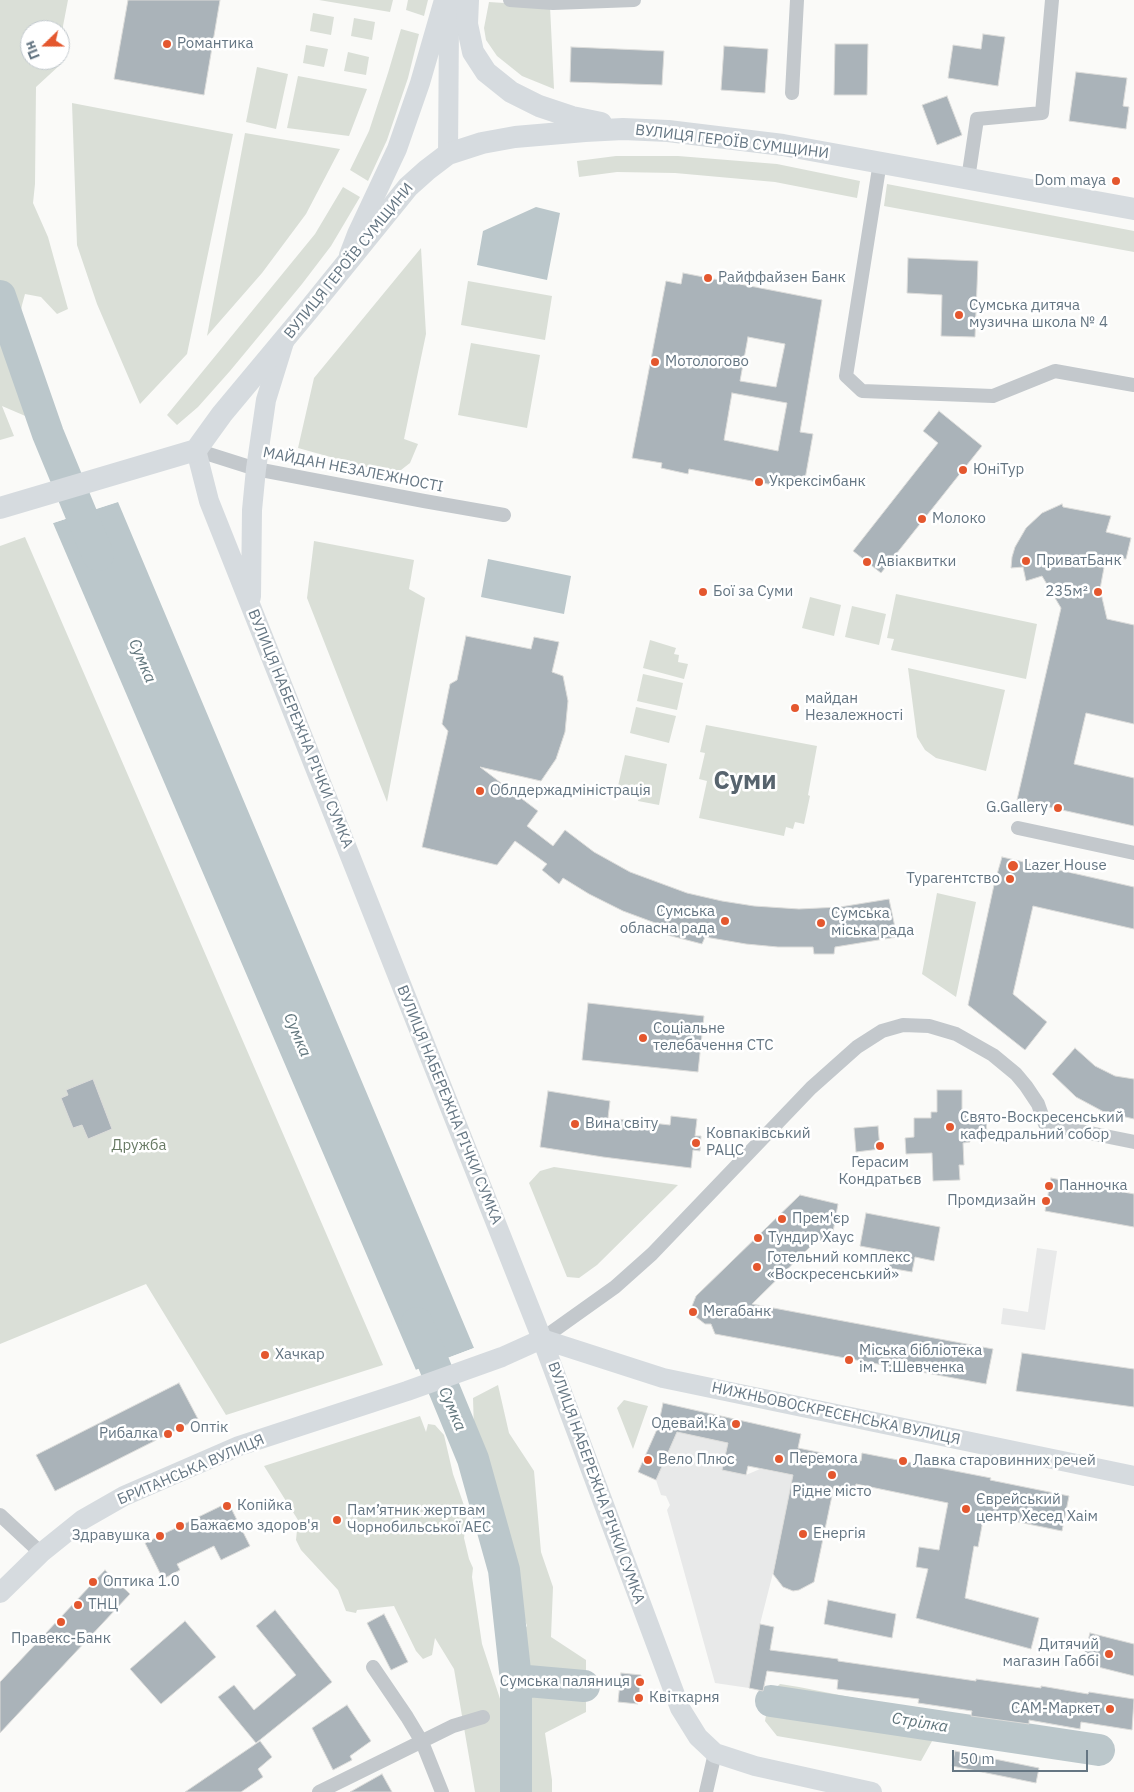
<!DOCTYPE html>
<meta charset="utf-8">
<style>
body{margin:0}
#map{position:relative;width:1134px;height:1792px;overflow:hidden;background:#fafaf8;font-family:"IBM Plex Sans",sans-serif}
canvas{display:block}
.north{position:absolute;left:20px;top:20px;width:50px;height:50px;box-sizing:border-box;background:#fff;border:1px solid #c1c8cd;border-radius:50%;rotate:248deg;font-size:14px;font-weight:700;line-height:20px;text-align:center;color:#657683}
.north::after{content:'';display:block;margin:auto;width:18px;height:22px;background:#e4572e;clip-path:polygon(50% 0,100% 100%,50% 72%,0 100%)}
.scale{position:absolute;left:952px;top:1750px;width:136px;height:22px;box-sizing:border-box;border:2px solid #657683;border-top:0;padding-left:6px;font-size:15px;line-height:18px;white-space:nowrap;color:#657683;-webkit-text-stroke:4px #fff;paint-order:stroke}
</style>
<div id="map">
<canvas width="1134" height="1792"></canvas>
<div class="north">Пн</div>
<div class="scale">50 m</div>
</div>
<script>
const c = document.querySelector('canvas').getContext('2d');
c.lineJoin = 'round';
function fill(path, color) { c.fillStyle = color; c.fill(path, 'evenodd'); }
const shape = rows => new Path2D(rows.map(r => 'M' + r).join(''));
function strokePath(path, color, width, dash) { c.strokeStyle = color; c.lineWidth = width; c.lineCap = dash ? 'butt' : 'round'; c.setLineDash(dash || []); c.stroke(path); }
function write(font, color, halo, rows, align = 'center') {
  c.font = font + ' "IBM Plex Sans",sans-serif'; c.lineWidth = 5; c.setLineDash([]); c.textBaseline = 'middle'; c.strokeStyle = halo; c.fillStyle = color; for (const [text, x, y, turn = 0] of rows) {
    c.save(); c.translate(x, y); c.rotate((+turn || 0) * Math.PI / 180); c.textAlign = isNaN(turn) ? turn : align; if (halo) c.strokeText(text, 0, 0); c.fillText(text, 0, 0); c.restore();
  }
}
fill(shape([
 [1037,1248,1057,1251,1045,1330,1001,1324,1003,1308,1028,1312],
 [677,1432,728,1443,723,1470,746,1475,760,1469,793,1475,772,1577,760,1624,749,1688,715,1683,667,1510,670,1505,666,1496,661,1495,656,1480]
]), '#e8e9e9');
fill(shape([
 [0,0,68,0,63,26,61,64,36,87,35,184,33,203,48,237,68,309,57,314,41,297,25,294,22,305,18,328,18,362,32,410,30,418,2,406,14,436,0,440],
 [30,30,60,30,60,60,30,60],
 [319,0,393,0,390,12],
 [408,0,428,0,424,16,406,10],
 [489,2,550,6,554,89,522,76,497,56,486,40,484,28],
 [313,13,334,17,331,35,310,31],
 [354,18,375,22,372,40,351,36],
 [401,29,419,34,408,78,387,140,368,181,350,170,369,131,388,73],
 [306,45,328,49,324,67,303,63],
 [348,52,369,57,366,75,344,71],
 [257,67,288,74,276,129,246,122],
 [298,76,367,89,349,136,287,128],
 [72,103,233,134,187,354,140,404,97,304,77,245],
 [245,133,340,149,306,214,262,273,207,336],
 [616,156,678,156,777,164,860,181,857,198,775,182,675,173,617,172,579,177,577,161],
 [887,184,1134,231,1134,252,884,206],
 [343,187,360,197,331,246,302,284,230,371,198,407,177,425,167,415,315,234],
 [421,248,426,334,404,439,418,444,410,463,401,470,388,473,298,448,314,378],
 [468,281,552,296,545,340,461,325],
 [471,343,540,355,527,428,458,415],
 [25,537,383,1365,226,1415,146,1284,0,1344,0,546],
 [314,541,414,560,409,589,425,598,387,802,307,598],
 [896,594,1037,624,1026,679,891,650,894,639,887,638],
 [810,597,841,605,834,636,802,628],
 [852,606,886,614,879,645,845,637],
 [650,640,676,648,674,654,679,655,678,662,688,664,684,679,643,668],
 [908,668,1005,690,986,771,936,758,925,750,917,737],
 [643,674,683,683,677,710,637,701],
 [636,707,676,716,669,743,630,733],
 [706,725,817,746,808,795,810,796,804,824,795,822,793,829,786,827,784,836,699,818,707,781,699,779,705,753,700,752],
 [625,755,667,764,659,805,638,801,639,796,630,794,631,789,618,786],
 [937,893,976,902,956,997,922,974],
 [554,1167,678,1185,597,1265,579,1278,567,1277,529,1183,540,1171],
 [498,1385,509,1433,534,1471,541,1552,553,1587,551,1637,586,1660,586,1712,545,1733,552,1780,552,1792,475,1792,454,1669,435,1638,432,1655,423,1659,416,1651,394,1606,357,1610,356,1613,346,1611,338,1590,301,1550,296,1540,297,1530,303,1528,264,1466,420,1416,426,1432,428,1424,435,1425,444,1435,453,1474,467,1514,464,1538,469,1559,473,1568,472,1577,482,1644,504,1711,514,1670,509,1648,527,1626,508,1571,510,1544,471,1459,474,1430,473,1398],
 [624,1400,648,1406,633,1449,617,1408],
 [780,1684,799,1687,946,1716,921,1761,777,1736,765,1721,770,1693]
]), '#dadfd7');
fill(shape([
 [536,207,560,213,547,280,477,265,483,231],
 [118,502,474,1348,416,1370,53,523],
 [488,559,571,576,564,614,481,597]
]), '#bbc7cb');
fill(shape([
 [117,500,120,501,50,524,52,521],
 [474,1348,476,1348,475,1351,417,1373,413,1371]
]), '#fafaf8');
strokePath(shape([
 [0,296,48,434,98,555],
 [417,1323,473,1459,504,1570,516,1680,516,1792],
 [516,1680,584,1686],
 [771,1701,1099,1750]
]), '#bbc7cb', 32);
const building = shape([
 [128,0,220,0,204,95,114,79,128,0],
 [983,34,1005,37,998,86,948,78,953,45,981,49,983,34],
 [835,44,868,44,867,95,834,95,835,44],
 [724,46,768,49,765,93,721,90,724,46],
 [571,47,664,51,662,85,570,82,571,47],
 [1076,72,1127,78,1123,106,1129,107,1126,129,1069,121,1076,72],
 [947,96,962,135,937,145,922,105,947,96],
 [908,258,978,261,975,337,941,336,942,295,907,293,908,258],
 [683,273,822,300,800,432,813,434,804,485,774,479,773,485,689,469,688,474,661,468,662,463,632,458,666,281,681,284,683,273],
 [748,337,785,344,776,387,740,381,748,337],
 [732,393,787,403,778,451,724,440,732,393],
 [939,411,982,446,881,573,853,551,938,443,923,431,939,411],
 [1062,504,1063,507,1111,516,1106,532,1131,538,1126,559,1106,557,1100,589,1107,619,1134,625,1134,724,1086,713,1074,764,1134,778,1134,826,1017,800,1061,608,1042,576,1026,581,1023,567,1011,568,1012,557,1015,547,1026,528,1042,513,1062,504],
 [466,636,531,649,534,637,559,642,552,672,563,676,568,701,565,732,556,759,541,781,480,767,538,811,527,826,553,846,565,830,594,852,630,872,687,893,722,901,754,906,799,909,840,907,889,899,897,937,835,947,834,954,814,954,813,947,778,947,746,944,705,937,702,944,656,932,658,924,623,911,589,894,563,878,559,884,542,870,547,864,515,841,497,865,422,847,448,731,442,724,450,684,457,680,466,636],
 [1002,857,1134,887,1134,929,1033,906,1013,994,1047,1022,1025,1050,968,1005,994,885,1002,857],
 [588,1003,704,1016,698,1072,582,1060,588,1003],
 [1075,1048,1095,1066,1115,1076,1134,1079,1134,1119,1104,1112,1076,1097,1052,1074,1075,1048],
 [93,1079,112,1129,88,1139,82,1125,73,1128,61,1098,68,1095,66,1090,93,1079],
 [937,1090,962,1090,962,1112,969,1111,969,1117,986,1117,987,1136,970,1136,970,1142,963,1143,964,1165,959,1165,960,1180,933,1181,932,1153,906,1154,905,1138,914,1137,914,1118,931,1118,931,1112,937,1112,937,1090],
 [548,1091,610,1101,608,1118,670,1125,671,1116,697,1119,695,1136,701,1136,700,1151,693,1150,691,1168,603,1157,540,1147,548,1091],
 [878,1126,880,1149,856,1152,854,1128,878,1126],
 [1051,1178,1134,1194,1134,1227,1045,1211,1051,1178],
 [800,1195,838,1204,831,1243,817,1240,752,1304,993,1349,986,1384,715,1334,711,1324,705,1324,696,1317,692,1306,696,1296,800,1195],
 [866,1213,940,1227,934,1261,915,1257,912,1272,889,1268,892,1252,860,1246,866,1213],
 [1022,1353,1134,1369,1134,1407,1016,1391,1022,1353],
 [179,1383,198,1419,55,1491,36,1455,179,1383],
 [663,1403,801,1434,798,1448,861,1461,862,1453,991,1478,990,1480,1069,1496,1062,1531,984,1515,978,1547,974,1546,965,1598,1039,1618,1031,1649,916,1618,928,1569,916,1567,919,1547,939,1550,948,1503,856,1484,855,1491,834,1486,814,1582,799,1590,793,1591,783,1587,773,1574,793,1475,748,1466,746,1475,722,1470,728,1443,677,1432,656,1480,638,1472,658,1427,663,1403],
 [223,1505,231,1508,250,1546,221,1560,214,1546,177,1564,180,1570,163,1579,145,1543,223,1505],
 [105,1570,130,1594,0,1733,0,1682,105,1570],
 [828,1600,896,1614,892,1638,824,1624,828,1600],
 [275,1610,332,1682,256,1743,218,1697,234,1685,254,1710,296,1675,256,1626,275,1610],
 [384,1614,408,1662,391,1670,367,1623,384,1614],
 [185,1621,216,1657,161,1704,130,1669,185,1621],
 [760,1624,774,1627,770,1650,838,1659,838,1661,976,1681,976,1679,1041,1688,1041,1686,1088,1694,1089,1692,1134,1699,1132,1730,1081,1722,1080,1729,1029,1720,1029,1724,971,1716,972,1711,918,1703,919,1699,837,1689,838,1680,767,1671,763,1691,749,1688,760,1624],
 [1090,1633,1134,1644,1134,1676,1082,1663,1090,1633],
 [621,1673,641,1675,638,1704,618,1702,621,1673],
 [347,1705,371,1741,350,1756,352,1760,333,1770,312,1728,347,1705],
 [260,1741,272,1757,258,1769,263,1777,241,1792,185,1792,260,1741],
 [955,1751,1039,1768,1036,1783,952,1766,955,1751],
 [382,1774,392,1792,350,1792,382,1774]
]);
fill(building, '#aab3b9');
strokePath(building, '#dcdcda', 1);
strokePath(shape([
 [510,0,553,3,634,0],
 [792,93,797,0],
 [880,162,846,376,862,391,993,396,1055,371,1134,385],
 [968,179,977,119,1042,113,1052,0],
 [196,450,256,469,424,501,504,515],
 [1018,828,1134,853],
 [542,1339,615,1287,652,1254,811,1088,857,1047,882,1031,903,1025,929,1026,956,1034,993,1055,1016,1074,1026,1086,1038,1104,1045,1124,1134,1142],
 [0,1515,41,1553],
 [373,1667,407,1717,422,1742,442,1792],
 [319,1792,453,1726,483,1717],
 [706,1792,715,1753]
]), '#c3c8cc', 14);
strokePath(shape([
 [448,154,449,23,453,4],
 [349,255,357,234,397,149,420,83,444,0],
 [196,450,209,501,542,1339,680,1708,698,1737,715,1753,755,1766,872,1792],
 [251,597,252,510,256,469,266,400,284,342],
 [542,1339,663,1378,1134,1476],
 [0,1593,41,1553,82,1520,124,1496,239,1446,407,1391,502,1357,542,1339]
]), '#d6dbdf', 20);
strokePath(shape([
 [468,0,467,24,473,52,486,72,511,92,539,106,572,117,601,123],
 [0,508,196,450,222,414,307,312,408,187,427,170,448,154,482,143,515,137,585,131,623,129,668,131,783,145,1134,209]
]), '#d6dbdf', 22);
for (const [x, y, r, color] of [
 [167,44,5,"#e4572e"],
 [1116,181,5,"#e4572e"],
 [708,278,5,"#e4572e"],
 [959,315,5,"#e4572e"],
 [655,362,5,"#e4572e"],
 [963,470,5,"#e4572e"],
 [759,482,5,"#e4572e"],
 [922,519,5,"#e4572e"],
 [1026,561,5,"#e4572e"],
 [867,562,5,"#e4572e"],
 [703,592,5,"#e4572e"],
 [1098,592,5,"#e4572e"],
 [795,708,5,"#e4572e"],
 [480,791,5,"#e4572e"],
 [1058,808,5,"#e4572e"],
 [1013,866,6,"#e4572e"],
 [1010,879,5,"#e4572e"],
 [725,921,5,"#e4572e"],
 [821,923,5,"#e4572e"],
 [643,1038,5,"#e4572e"],
 [575,1124,5,"#e4572e"],
 [950,1127,5,"#e4572e"],
 [696,1143,5,"#e4572e"],
 [880,1146,5,"#e4572e"],
 [1049,1186,5,"#e4572e"],
 [1046,1201,5,"#e4572e"],
 [782,1219,5,"#e4572e"],
 [758,1238,5,"#e4572e"],
 [757,1267,5,"#e4572e"],
 [693,1312,5,"#e4572e"],
 [265,1355,5,"#e4572e"],
 [849,1360,5,"#e4572e"],
 [736,1424,5,"#e4572e"],
 [180,1428,5,"#e4572e"],
 [168,1434,5,"#e4572e"],
 [779,1459,5,"#e4572e"],
 [648,1460,5,"#e4572e"],
 [903,1461,5,"#e4572e"],
 [832,1475,5,"#e4572e"],
 [227,1506,5,"#e4572e"],
 [966,1509,5,"#e4572e"],
 [337,1520,5,"#e4572e"],
 [180,1526,5,"#e4572e"],
 [803,1534,5,"#e4572e"],
 [160,1536,5,"#e4572e"],
 [93,1582,5,"#e4572e"],
 [78,1605,5,"#e4572e"],
 [61,1622,5,"#e4572e"],
 [1109,1654,5,"#e4572e"],
 [640,1682,5,"#e4572e"],
 [639,1698,5,"#e4572e"],
 [1110,1709,5,"#e4572e"]
]) { const dot = new Path2D(); dot.arc(x, y, r, 0, 2 * Math.PI); c.fillStyle = color; c.fill(dot); strokePath(dot, '#fff', 2); }
write('15px', '#657683', '#fff', [
 ["Романтика",177,44],
 ["Dom maya",1106,181,"right"],
 ["Райффайзен Банк",718,278],
 ["Сумська дитяча",969,306],
 ["музична школа № 4",969,323],
 ["Мотологово",665,362],
 ["ЮніТур",973,470],
 ["Укрексімбанк",769,482],
 ["Молоко",932,519],
 ["ПриватБанк",1036,561],
 ["Авіаквитки",877,562],
 ["Бої за Суми",713,592],
 ["235м²",1088,592,"right"],
 ["майдан",805,699],
 ["Незалежності",805,716],
 ["Облдержадміністрація",490,791],
 ["G.Gallery",1048,808,"right"],
 ["Lazer House",1024,866],
 ["Турагентство",1000,879,"right"],
 ["Сумська",715,912,"right"],
 ["обласна рада",715,929,"right"],
 ["Сумська",831,914],
 ["міська рада",831,931],
 ["Соціальне",653,1029],
 ["телебачення СТС",653,1046],
 ["Свято-Воскресенський",960,1118],
 ["кафедральний собор",960,1135],
 ["Вина світу",585,1124],
 ["Ковпаківський",706,1134],
 ["РАЦС",706,1151],
 ["Герасим",880,1163,"center"],
 ["Кондратьєв",880,1180,"center"],
 ["Панночка",1059,1186],
 ["Промдизайн",1036,1201,"right"],
 ["Прем'єр",792,1219],
 ["Тундир Хаус",768,1238],
 ["Готельний комплекс",767,1258],
 ["«Воскресенський»",767,1275],
 ["Мегабанк",703,1312],
 ["Міська бібліотека",859,1351],
 ["ім. Т.Шевченка",859,1368],
 ["Хачкар",275,1355],
 ["Одевай.Ка",726,1424,"right"],
 ["Оптік",190,1428],
 ["Рибалка",158,1434,"right"],
 ["Перемога",789,1459],
 ["Вело Плюс",658,1460],
 ["Лавка старовинних речей",913,1461],
 ["Рідне місто",832,1492,"center"],
 ["Єврейський",976,1500],
 ["центр Хесед Хаім",976,1517],
 ["Копійка",237,1506],
 ["Пам’ятник жертвам",347,1511],
 ["Чорнобильської АЕС",347,1528],
 ["Бажаємо здоров'я",190,1526],
 ["Енергія",813,1534],
 ["Здравушка",150,1536,"right"],
 ["Оптика 1.0",103,1582],
 ["ТНЦ",88,1605],
 ["Правекс-Банк",61,1639,"center"],
 ["Дитячий",1099,1645,"right"],
 ["магазин Габбі",1099,1662,"right"],
 ["Сумська паляниця",630,1682,"right"],
 ["Квіткарня",649,1698],
 ["САМ-Маркет",1100,1709,"right"]
], 'left');
write('15px', '#657683', '#fff', [
 ["ВУЛИЦЯ ГЕРОЇВ СУМЩИНИ",732,142,7],
 ["ВУЛИЦЯ ГЕРОЇВ СУМЩИНИ",349,261,-51],
 ["МАЙДАН НЕЗАЛЕЖНОСТІ",353,470,11],
 ["ВУЛИЦЯ НАБЕРЕЖНА РІЧКИ СУМКА",300,729,68],
 ["ВУЛИЦЯ НАБЕРЕЖНА РІЧКИ СУМКА",449,1105,68],
 ["НИЖНЬОВОСКРЕСЕНСЬКА ВУЛИЦЯ",836,1414,12],
 ["БРИТАНСЬКА ВУЛИЦЯ",191,1470,-23],
 ["ВУЛИЦЯ НАБЕРЕЖНА РІЧКИ СУМКА",596,1483,70]
]);
write('15px', '#687a64', '#fff', [
 ["Дружба",139,1146]
]);
write('italic 16px', '#60757c', '#fff', [
 ["Сумка",142,661,67],
 ["Сумка",297,1035,67],
 ["Сумка",452,1409,67],
 ["Стрілка",920,1723,9]
]);
write('bold 25px', '#57646e', '#fff', [
 ["Суми",745,782]
]);
</script>
